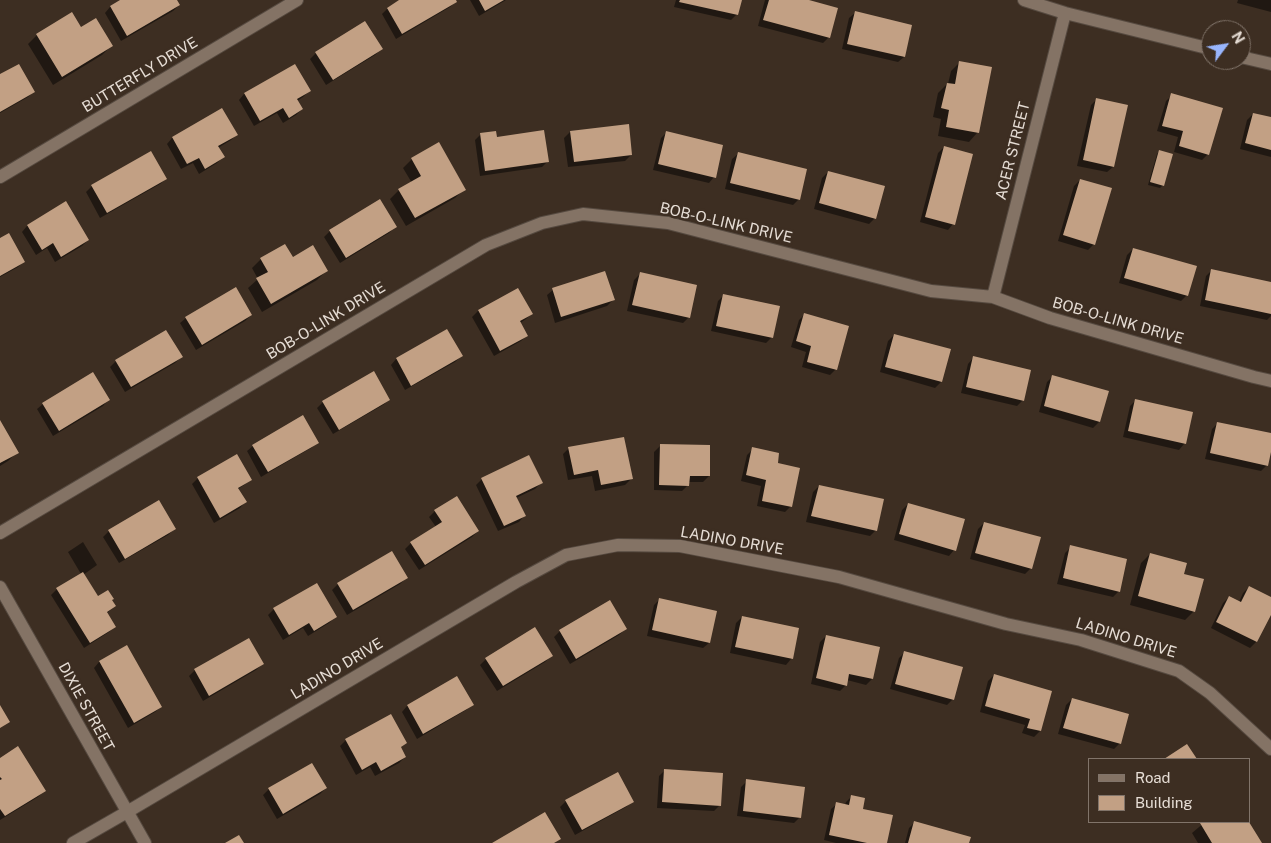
<!DOCTYPE html>
<style>
body{margin:0}
#map{position:relative;width:1271px;height:843px;overflow:hidden;background:#3d2e22;font-family:"Public Sans",sans-serif}
canvas{display:block}
.legend{position:absolute;left:1088px;top:758px;width:162px;height:65px;box-sizing:border-box;background:#3d2e22;border:1px solid #81746a;margin:0;padding:6px 9px;list-style:none;font-size:15px;color:#e6ddd5}
.legend li{display:flex;align-items:center;gap:10px;height:25px}
.legend b{width:25px;border:1px solid #81746a}
.north{position:absolute;left:1201px;top:20px;width:50px;height:50px;box-sizing:border-box;background:#3d2e22;border:1px solid #81746a;border-radius:50%;rotate:59deg;font-size:14px;font-weight:700;line-height:20px;text-align:center;color:#e6ddd5}
.north::after{content:'';display:block;margin:auto;width:18px;height:22px;background:#98b5fd;clip-path:polygon(50% 0,100% 100%,50% 72%,0 100%)}
</style>
<div id="map">
<canvas width="1271" height="843"></canvas>
<ul class="legend">
<li><b style="height:6px;background:#847365"></b>Road</li>
<li><b style="height:14px;background:#c2a084"></b>Building</li>
</ul>
<div class="north">N</div>
</div>
<script>
const c = document.querySelector('canvas').getContext('2d');
c.lineJoin = 'round';
function fill(path, color) { c.fillStyle = color; c.fill(path, 'evenodd'); }
const shape = rows => new Path2D(rows.map(r => 'M' + r).join(''));
function strokePath(path, color, width, dash) { c.strokeStyle = color; c.lineWidth = width; c.lineCap = dash ? 'butt' : 'round'; c.setLineDash(dash || []); c.stroke(path); }
function write(font, color, halo, rows, align = 'center') {
  c.font = font + ' "Public Sans",sans-serif'; c.lineWidth = 5; c.setLineDash([]); c.textBaseline = 'middle'; c.strokeStyle = halo; c.fillStyle = color; for (const [text, x, y, turn = 0] of rows) {
    c.save(); c.translate(x, y); c.rotate((+turn || 0) * Math.PI / 180); c.textAlign = isNaN(turn) ? turn : align; if (halo) c.strokeText(text, 0, 0); c.fillText(text, 0, 0); c.restore();
  }
}
fill(shape([
 [123,0,176,0,179,5,173,11,121,41,105,13,110,7],
 [402,0,455,0,456,1,450,7,396,39,382,14,387,9],
 [470,0,506,0,479,16],
 [676,0,741,0,737,14,731,20,674,7],
 [765,0,804,0,829,37,823,43,758,26],
 [1238,0,1271,0,1271,12,1237,3],
 [855,13,904,57,898,62,842,49,849,18],
 [81,28,111,46,102,55,53,85,28,44,37,35],
 [381,49,375,55,326,85,310,59,316,53],
 [960,62,977,133,969,142,938,136,941,119,933,117,938,93,947,84,948,84,951,71],
 [294,65,309,91,303,97,297,101,302,109,296,115,283,123,277,113,254,126,239,100,244,94],
 [0,76,34,91,28,97,0,113],
 [1172,95,1208,154,1202,160,1174,152,1178,137,1157,131,1166,101],
 [1097,99,1113,167,1107,172,1077,166,1091,105],
 [222,109,237,134,231,140,218,148,223,157,217,163,199,174,193,163,181,169,167,144,172,138],
 [1253,114,1271,119,1271,157,1240,149,1247,120],
 [570,132,631,155,625,161,568,167,564,138],
 [666,133,714,177,709,183,653,170,661,138],
 [481,134,495,138,548,161,542,167,480,176,475,140],
 [944,147,953,224,948,230,920,222,938,153],
 [1159,152,1163,185,1160,188,1148,185,1157,154],
 [151,153,166,179,160,184,100,218,86,192,92,186],
 [738,154,799,199,793,205,725,189,732,159],
 [412,159,464,189,455,198,406,226,390,199,399,190,412,183,403,168],
 [828,172,875,218,869,224,814,209,822,178],
 [1080,180,1094,244,1088,250,1058,241,1074,186],
 [66,203,88,240,82,246,55,262,47,248,36,255,22,232,27,226],
 [395,227,389,233,340,263,324,237,330,231],
 [0,239,24,261,18,267,0,277],
 [285,246,292,259,326,271,317,280,262,312,248,288,258,279,252,268,261,259],
 [1133,249,1187,295,1181,301,1119,283,1127,255],
 [1212,270,1271,283,1271,316,1267,320,1200,306,1206,276],
 [640,274,689,317,683,323,627,311,634,280],
 [518,289,532,313,526,319,520,323,527,335,521,341,494,356,472,317,478,311],
 [553,290,613,300,607,306,555,323,547,295],
 [724,295,772,337,766,343,711,331,718,301],
 [805,314,836,369,830,375,802,367,806,352,791,347,799,320],
 [251,315,245,321,196,350,180,323,186,318],
 [446,330,461,356,455,362,405,390,391,365,396,359],
 [894,335,941,382,935,388,880,372,888,341],
 [181,357,175,363,125,392,110,367,116,361],
 [973,358,1023,400,1017,406,961,393,968,364],
 [1053,376,1099,422,1093,428,1039,412,1047,382],
 [108,400,103,406,53,436,37,409,43,404],
 [389,400,383,405,333,434,317,408,323,402],
 [1136,400,1191,413,1184,444,1179,450,1123,437,1130,406],
 [0,423,17,452,8,461,0,466],
 [1218,423,1271,435,1271,447,1267,465,1261,471,1205,459,1212,429],
 [317,443,311,448,261,477,247,451,253,446],
 [660,446,709,476,703,482,688,482,688,485,682,491,654,490,654,452],
 [569,448,631,479,625,485,595,491,592,476,568,480,563,454],
 [753,449,791,506,785,512,757,506,761,486,741,481,747,455],
 [198,478,250,480,244,485,238,489,245,502,240,508,214,523,192,484],
 [482,479,541,483,535,489,516,498,524,516,519,522,498,531,476,485],
 [819,486,876,530,870,536,806,522,813,492],
 [908,504,954,550,949,556,894,540,902,510],
 [435,511,478,531,472,537,419,570,405,549,411,543,436,527,429,517],
 [984,523,1031,568,1025,574,970,559,978,529],
 [174,529,168,535,119,563,103,537,109,531],
 [83,542,97,565,83,575,97,598,111,600,115,606,107,613,115,626,109,632,84,648,51,595,57,589,81,574,68,552],
 [1071,547,1119,591,1113,597,1057,584,1065,553],
 [1150,554,1183,575,1194,611,1185,620,1130,605,1141,563],
 [406,578,400,584,347,615,332,590,338,584],
 [1249,587,1271,598,1271,612,1256,642,1250,648,1211,628,1223,603,1229,597,1239,602,1243,593],
 [660,599,709,643,703,648,647,636,654,605],
 [609,602,625,629,619,635,570,664,554,637,560,631],
 [274,609,335,617,329,623,308,636,303,628,283,640,268,615],
 [742,617,798,629,791,659,786,665,730,653,736,623],
 [826,636,872,679,866,685,847,680,846,685,840,691,811,684,820,642],
 [248,640,262,664,256,670,203,701,189,676,195,670],
 [127,646,161,707,155,712,128,728,94,668,99,662],
 [905,652,953,699,947,705,890,689,899,658],
 [551,656,545,662,497,691,480,665,486,659],
 [994,675,1051,692,1040,731,1034,737,1022,733,1025,725,980,712,988,681],
 [457,678,472,704,466,710,417,739,402,712,407,706],
 [1072,699,1120,743,1114,749,1058,734,1066,705],
 [346,740,405,743,400,748,405,757,399,763,375,776,370,767,356,775,340,746],
 [0,759,44,791,38,797,0,820],
 [665,770,720,805,714,811,657,808,659,776],
 [747,781,800,817,794,823,737,816,741,787],
 [326,788,320,794,277,819,263,795,269,789],
 [852,796,862,810,886,843,836,843,824,840,831,809,837,804,845,805,846,802],
 [566,801,632,802,626,807,575,835,560,807],
 [915,822,968,843,905,843,909,828],
 [1205,822,1247,822,1261,843,1198,843,1192,833]
]), '#0007');
fill(shape([
 [120,0,177,0,180,5,127,36,110,6],
 [399,0,456,0,457,2,402,34,387,8],
 [479,0,504,0,485,11],
 [680,0,742,0,738,15,679,2],
 [769,0,809,0,838,8,830,38,763,20],
 [855,11,912,25,905,57,847,44],
 [72,12,81,27,96,18,113,46,62,77,36,34],
 [365,21,383,49,333,80,315,52],
 [959,61,992,67,979,133,946,127,949,110,941,108,947,83,955,84],
 [19,64,35,92,0,112,0,74],
 [295,64,311,91,297,99,303,109,289,118,283,108,260,121,244,93],
 [1171,93,1223,108,1209,155,1179,146,1183,131,1162,126],
 [1096,98,1128,105,1114,167,1083,160],
 [222,108,238,135,218,146,225,157,205,169,199,158,187,164,172,137],
 [1253,113,1271,117,1271,150,1245,143],
 [629,124,632,155,574,162,570,131],
 [544,130,549,162,485,171,480,133,496,131,497,137],
 [666,131,723,145,716,178,658,164],
 [439,142,466,190,415,218,398,189,421,176,411,158],
 [944,146,973,154,955,225,925,217],
 [1159,150,1173,154,1164,186,1150,182],
 [151,151,167,179,107,213,91,185],
 [738,152,807,169,800,200,730,183],
 [828,171,885,186,876,219,819,203],
 [1080,179,1112,188,1095,245,1063,235],
 [380,199,397,227,346,258,329,230],
 [66,201,89,240,61,257,53,243,42,250,27,225],
 [9,233,25,262,0,276,0,238],
 [285,244,293,257,313,245,328,271,271,304,256,278,268,272,260,258],
 [1133,248,1197,266,1188,296,1124,278],
 [1211,269,1271,282,1271,314,1205,300],
 [605,271,615,300,561,317,552,288],
 [640,272,697,285,690,318,632,305],
 [236,287,252,315,202,345,185,317],
 [518,288,533,314,520,321,528,336,500,351,478,310],
 [723,294,780,306,773,338,716,326],
 [804,313,849,326,837,370,807,362,811,346,796,341],
 [447,329,463,356,411,386,396,358],
 [166,330,183,357,131,387,115,360],
 [894,334,951,349,942,382,885,367],
 [973,356,1031,370,1024,401,966,387],
 [374,371,390,400,339,430,322,401],
 [93,372,110,400,59,431,42,403],
 [1052,375,1109,391,1100,422,1044,406],
 [1135,399,1193,412,1186,444,1128,431],
 [303,415,319,443,268,472,252,445],
 [0,420,19,453,0,463],
 [1217,422,1271,433,1271,452,1268,466,1210,453],
 [624,437,633,479,601,485,598,470,574,475,568,447],
 [660,444,710,445,710,476,690,476,689,486,659,485],
 [752,447,779,453,778,463,800,468,792,507,762,501,766,480,746,475],
 [237,454,252,480,238,488,247,502,220,518,197,477],
 [529,455,543,483,516,496,526,516,504,526,481,478],
 [819,485,884,499,877,531,811,516],
 [457,496,479,531,425,565,410,542,442,522,434,510],
 [159,500,176,529,125,559,108,530],
 [908,503,965,519,956,551,899,534],
 [984,522,1041,537,1032,569,975,553],
 [1070,545,1127,559,1120,592,1063,578],
 [392,551,408,578,353,610,337,583],
 [1150,553,1187,563,1184,574,1204,579,1195,612,1138,596],
 [83,572,98,596,108,590,114,599,112,600,116,606,107,612,116,627,90,643,56,588],
 [317,583,337,617,314,631,309,623,289,635,273,608],
 [1249,586,1271,597,1271,615,1257,642,1216,622,1229,596,1241,602],
 [659,598,717,611,710,643,652,630],
 [610,600,627,629,576,659,559,630],
 [742,616,799,628,793,659,735,647],
 [535,627,553,656,503,686,485,658],
 [826,635,880,647,873,679,849,674,847,686,816,678],
 [249,638,264,664,209,696,194,669],
 [127,645,162,707,134,723,99,661],
 [904,651,963,667,954,700,895,684],
 [994,674,1052,691,1041,731,1027,728,1030,719,985,706],
 [457,676,474,705,423,734,407,705],
 [1072,698,1129,714,1121,744,1063,728],
 [0,705,10,722,0,728],
 [391,714,407,743,401,747,406,757,381,771,376,762,362,770,345,739],
 [1187,744,1197,759,1164,759],
 [18,746,46,791,5,816,0,809,0,780,2,779,0,777,0,758],
 [312,763,327,788,283,814,268,788],
 [664,769,723,773,721,806,662,802],
 [618,772,634,802,582,830,565,800],
 [746,779,805,787,801,818,743,811],
 [851,795,865,798,863,809,893,815,887,843,867,843,829,835,836,802,849,805],
 [545,812,561,839,554,843,492,843],
 [914,821,971,837,969,843,908,843],
 [1202,822,1249,822,1262,843,1212,843,1200,823],
 [239,835,244,843,225,843]
]), '#c2a084');
const minor = shape([
 [1024,0,1065,13,1211,49],
 [1241,57,1271,64],
 [0,177,297,0],
 [993,297,1065,13],
 [0,533,486,245,542,223,583,214,668,223,931,291,993,297,1050,318,1254,377,1271,381],
 [0,587,145,843],
 [73,843,127,812,516,582,566,555,618,545,680,546,839,577,1006,624,1081,640,1179,671,1210,693,1271,749]
]);
strokePath(minor, '#564a40', 14);
strokePath(minor, '#847365', 12);
write('15px', '#e6ddd5', '#3d2e22', [
 ["BUTTERFLY DRIVE",140,75,-31],
 ["ACER STREET",1013,151,-76],
 ["BOB-O-LINK DRIVE",726,223,13],
 ["BOB-O-LINK DRIVE",326,321,-31],
 ["BOB-O-LINK DRIVE",1118,321,16],
 ["LADINO DRIVE",732,541,10],
 ["LADINO DRIVE",1126,638,17],
 ["LADINO DRIVE",337,669,-31],
 ["DIXIE STREET",86,707,61]
]);
</script>
